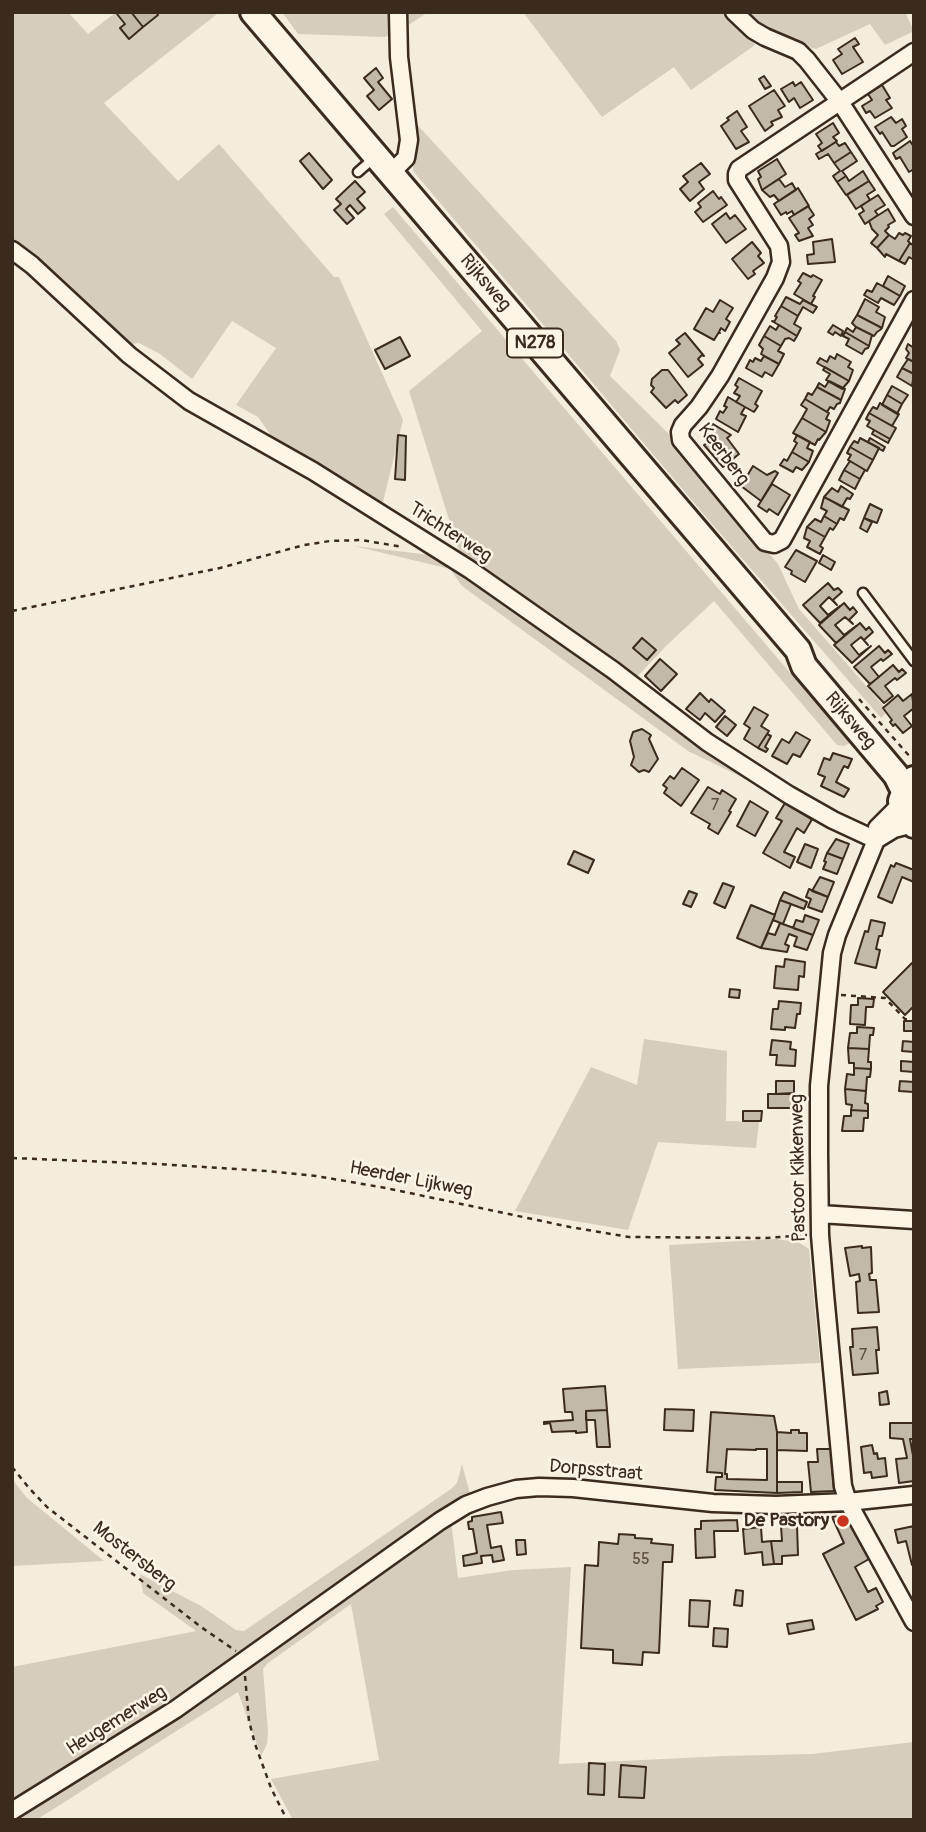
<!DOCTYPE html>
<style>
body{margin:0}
#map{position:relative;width:926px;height:1832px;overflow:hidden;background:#f4eddd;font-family:Pangolin,sans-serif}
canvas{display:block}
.frame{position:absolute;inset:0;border:14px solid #3b2a1e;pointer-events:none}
</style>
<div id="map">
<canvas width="926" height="1832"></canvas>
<div class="frame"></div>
</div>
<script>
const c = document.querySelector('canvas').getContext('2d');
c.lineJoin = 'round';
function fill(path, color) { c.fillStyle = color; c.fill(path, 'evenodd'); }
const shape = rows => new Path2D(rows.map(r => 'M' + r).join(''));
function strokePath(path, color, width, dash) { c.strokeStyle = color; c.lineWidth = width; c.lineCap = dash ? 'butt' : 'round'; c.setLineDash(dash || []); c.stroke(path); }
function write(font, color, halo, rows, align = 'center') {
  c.font = font + ' Pangolin,sans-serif'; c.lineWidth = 5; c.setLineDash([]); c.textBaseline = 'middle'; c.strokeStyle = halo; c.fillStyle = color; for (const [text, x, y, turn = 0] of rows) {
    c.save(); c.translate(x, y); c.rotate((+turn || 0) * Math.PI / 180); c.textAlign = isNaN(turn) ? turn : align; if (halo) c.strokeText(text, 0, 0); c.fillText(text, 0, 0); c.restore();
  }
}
fill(shape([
 [12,12,68,12,88,34,116,12,216,12,217,14,104,103,178,181,219,144,334,277,339,277,403,420,381,510,277,444,258,417,236,405,276,348,232,321,192,379,160,354,139,343,124,345,12,244],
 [282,12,428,12,407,26,385,37,298,34],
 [523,12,905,12,914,31,885,45,870,24,816,49,744,29,755,45,691,90,674,67,602,117],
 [412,119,616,341,620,350,610,376,677,442,778,564,799,609,888,711,881,718,712,524,413,171,414,150],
 [393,207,507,341,850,743,844,746,837,745,714,601,667,645,634,680,461,558,409,391,482,331,384,214],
 [354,546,439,556,545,630,696,743,762,787,688,751,462,586,450,569],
 [644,1039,727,1051,726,1121,759,1122,756,1148,658,1142,628,1230,515,1211,591,1067,637,1085],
 [776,1239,798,1242,809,1249,820,1363,678,1369,669,1245],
 [462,1464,470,1494,451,1520,458,1578,513,1570,571,1567,559,1764,725,1756,812,1754,914,1742,914,1820,293,1820,271,1779,379,1760,351,1604,268,1663,263,1669,268,1732,267,1744,261,1756,238,1692,36,1820,12,1820,12,1667,196,1631,143,1593,140,1574,201,1606,236,1630,244,1631,451,1489,457,1483],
 [12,1479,26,1497,104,1561,12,1566]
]), '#d6cdbd');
const building = shape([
 [119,12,131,12,143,27,129,39,120,28,125,24,117,14,119,12],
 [131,12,156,12,158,15,143,27,131,12],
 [855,38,859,44,853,47,863,62,842,74,833,60,842,54,838,49,855,38],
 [376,68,383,78,378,82,392,99,379,110,367,96,374,90,364,78,376,68],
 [764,76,771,86,765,89,759,79,764,76],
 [793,82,795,86,801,82,813,100,800,108,794,98,789,102,781,89,793,82],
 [882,85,890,98,886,100,892,108,875,118,870,111,866,113,862,106,872,100,868,94,882,85],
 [774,90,785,106,778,110,782,117,771,122,773,125,765,131,749,106,774,90],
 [737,111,747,127,741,131,749,142,736,149,721,126,729,120,727,118,737,111],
 [891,117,896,123,902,119,906,126,902,129,907,137,894,146,891,146,882,132,880,134,875,127,891,117],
 [833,123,839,133,833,137,837,141,822,151,818,146,822,143,816,134,833,123],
 [910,141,914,147,914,169,909,172,900,157,896,159,893,153,910,141],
 [836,142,839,146,845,143,851,152,834,163,828,154,819,159,816,154,836,142],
 [851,152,857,161,842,171,846,176,837,182,833,176,840,171,834,163,851,152],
 [309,153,332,180,323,189,300,161,309,153],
 [777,159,786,174,762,190,758,179,761,177,758,171,777,159],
 [701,163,710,174,699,182,704,189,690,201,680,189,688,182,683,176,701,163],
 [863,171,869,181,846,195,837,182,846,176,849,181,863,171],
 [779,179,785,187,792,183,796,190,779,201,774,195,770,197,762,190,779,179],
 [355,181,365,192,357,199,365,208,358,214,350,205,346,209,354,218,347,224,334,210,341,204,336,199,355,181],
 [869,181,875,190,867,195,870,200,856,209,847,195,869,181],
 [798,188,809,206,794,215,792,211,787,214,786,212,781,215,774,204,798,188],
 [713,191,719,199,721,197,727,205,703,222,695,212,701,207,698,203,713,191],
 [878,195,885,205,875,211,878,215,865,224,859,214,864,211,861,206,878,195],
 [808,206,814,215,809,219,813,225,808,228,813,236,799,241,795,235,799,233,789,218,808,206],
 [888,209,895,221,888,225,889,227,885,231,889,235,877,248,871,243,878,235,872,229,869,221,888,209],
 [726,213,730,219,735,215,746,229,726,243,712,224,726,213],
 [899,233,903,235,905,233,911,236,908,241,910,243,899,261,886,254,885,257,877,248,889,235,895,239,899,233],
 [832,239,835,262,808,264,807,255,814,254,813,242,832,239],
 [752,242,761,253,758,256,764,263,753,271,755,274,748,279,732,259,752,242],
 [910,243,914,246,914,260,909,257,905,264,899,261,910,243],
 [803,273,811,277,813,275,822,280,813,296,815,297,811,304,794,294,801,283,798,281,803,273],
 [888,276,905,286,900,296,883,286,888,276],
 [877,283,900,296,894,305,881,298,878,303,864,295,867,290,872,292,877,283],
 [786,297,800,304,803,300,817,307,813,313,803,307,798,316,781,306,786,297],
 [865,299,879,307,876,312,885,317,882,328,857,315,865,299],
 [720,300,733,308,726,319,730,322,725,331,721,328,719,332,720,333,719,332,714,340,694,329,706,308,713,312,720,300],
 [781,306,798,316,794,324,801,328,797,336,772,321,774,322,777,317,775,316,781,306],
 [857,315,882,328,880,330,877,332,874,336,856,327,852,323,857,315],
 [779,325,797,336,794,341,789,338,785,339,781,346,764,336,770,326,776,330,779,325],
 [833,325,843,331,841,336,835,332,833,335,828,332,833,325],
 [856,327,872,335,869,346,845,332,847,328,853,332,856,327],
 [845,332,869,346,868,348,865,349,862,354,846,345,849,339,843,336,845,332],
 [685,333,704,356,702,355,698,359,703,365,688,377,669,353,680,344,676,340,685,333],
 [764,336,781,346,778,351,784,354,779,364,761,354,763,349,759,345,764,336],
 [400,337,410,356,385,369,375,350,400,337],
 [908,344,914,348,914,362,906,358,909,353,906,349,908,344],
 [837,354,851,362,848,367,853,370,849,381,817,363,820,358,827,362,830,356,835,359,837,354],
 [764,356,779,364,772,376,765,372,762,377,746,368,750,360,753,362,755,358,761,361,764,356],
 [908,359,914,362,914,374,902,368,908,359],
 [825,367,849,381,842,389,826,380,830,374,823,370,825,367],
 [902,368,914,374,912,386,897,377,902,368],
 [662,370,668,370,687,395,678,403,675,400,666,408,651,392,654,388,651,385,652,379,662,370],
 [739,378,762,391,755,404,758,406,754,412,736,402,740,396,734,393,738,387,735,385,739,378],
 [829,381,845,389,841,400,817,387,819,383,825,387,829,381],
 [892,386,908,395,902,404,887,395,892,386],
 [817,387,841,400,840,403,837,404,834,409,830,407,827,412,805,399,808,393,812,395,817,387],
 [887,395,902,404,897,414,882,405,887,395],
 [728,397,745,407,741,414,746,416,738,432,716,419,720,411,723,413,727,407,724,406,728,397],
 [805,399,829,413,826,419,830,421,826,432,802,418,807,409,801,405,805,399],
 [880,403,899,414,892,426,869,413,873,407,877,409,880,403],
 [869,413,896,428,890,439,867,426,870,421,866,419,869,413],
 [802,418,826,432,819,440,818,439,815,445,793,433,802,418],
 [713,424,731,435,727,438,739,454,723,467,704,445,710,441,703,432,713,424],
 [874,430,890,439,888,443,872,434,874,430],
 [398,435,406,436,405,480,395,479,398,435],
 [797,435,810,442,807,448,813,451,809,462,792,452,797,443,794,441,797,435],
 [860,438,879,448,873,460,850,447,854,441,858,443,860,438],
 [870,438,885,447,883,451,868,442,870,438],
 [850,447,873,460,867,471,848,460,851,455,847,453,850,447],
 [792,452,809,462,802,470,796,467,793,472,780,465,784,459,787,461,792,452],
 [850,461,865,470,860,479,844,470,850,461],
 [753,466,767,475,775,471,778,473,761,501,741,486,753,466],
 [844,470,860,479,855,489,839,480,844,470],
 [772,484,790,495,778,515,769,509,767,512,758,506,772,484],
 [841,486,853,494,850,499,847,498,842,507,824,497,832,488,838,492,841,486],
 [824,497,849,510,844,520,840,518,837,524,824,516,827,511,821,508,824,497],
 [870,504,882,510,877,523,864,518,870,504],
 [824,516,837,524,833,530,830,528,825,537,807,527,815,519,821,522,824,516],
 [864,518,872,522,867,532,860,528,864,518],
 [807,527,825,537,820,546,823,548,820,554,807,547,810,541,804,538,807,527],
 [796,550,817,561,805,582,791,574,792,571,785,567,796,550],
 [823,555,835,562,831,570,819,563,823,555],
 [828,583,834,590,838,588,842,592,833,600,837,605,829,597,820,606,828,615,840,606,820,623,803,605,828,583],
 [844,603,850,610,853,607,857,612,849,620,853,624,845,617,835,625,844,635,856,626,836,643,819,625,844,603],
 [860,623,866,630,869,627,873,632,864,640,868,645,861,637,851,645,859,655,871,646,852,663,834,645,860,623],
 [642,638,656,650,647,660,633,648,642,638],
 [879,646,885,653,888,650,892,654,883,661,881,659,871,667,879,677,870,684,854,667,879,646],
 [660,659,677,674,661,691,645,676,660,659],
 [893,665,899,672,902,669,906,673,897,680,895,678,885,686,893,696,884,703,868,686,893,665],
 [700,693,709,702,711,699,725,711,715,722,705,713,700,720,686,709,700,693],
 [912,694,914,708,904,716,912,726,903,733,895,724,893,726,890,722,892,720,883,708,898,695,903,701,912,694],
 [754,707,768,715,761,726,769,731,758,748,744,739,750,728,744,724,754,707],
 [725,716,736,725,727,736,716,727,725,716],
 [642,729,651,735,649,739,658,759,649,772,644,770,639,772,631,765,634,757,630,741,633,732,642,729],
 [796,732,810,740,800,757,793,754,787,764,772,756,782,739,789,743,796,732],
 [767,734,771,736,765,747,768,749,766,752,758,748,767,734],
 [833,753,852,759,848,768,844,766,836,782,849,789,844,797,821,786,825,777,818,774,824,758,830,760,833,753],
 [682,768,699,780,681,806,664,793,667,788,663,785,670,776,674,779,682,768],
 [708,787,720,794,722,790,736,799,729,811,731,812,718,834,708,828,710,824,691,813,708,787],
 [750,801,768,812,755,836,737,826,750,801],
 [785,803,811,819,814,816,804,833,797,828,784,852,795,857,790,868,763,853,782,821,776,818,785,803],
 [836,839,849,844,843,859,827,853,836,839],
 [805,844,818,849,811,868,797,862,805,844],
 [574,851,594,860,588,873,568,864,574,851],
 [827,853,843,859,837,874,823,869,826,862,824,861,827,853],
 [896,863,914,870,914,882,902,877,892,903,878,897,891,865,894,867,896,863],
 [820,877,834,882,828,897,812,891,820,877],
 [723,883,734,887,725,908,714,903,723,883],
 [809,889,828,897,822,912,808,907,811,899,806,897,809,889],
 [689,891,697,894,691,907,683,904,689,891],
 [784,892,807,902,804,909,780,900,784,892],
 [780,900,791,904,783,924,773,920,780,900],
 [751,905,775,915,761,948,737,938,751,905],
 [805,915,819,920,813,935,793,928,796,920,803,922,805,915],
 [871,920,885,923,882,936,879,936,876,949,880,950,876,968,855,963,865,931,868,932,871,920],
 [780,923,813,935,807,950,794,946,797,937,789,934,785,944,789,946,787,952,761,948,768,933,775,935,780,923],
 [785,959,805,962,804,977,799,976,798,990,774,988,776,966,784,967,785,959],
 [912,963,914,965,914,1006,905,1015,883,992,912,963],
 [730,989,740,990,739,998,729,997,730,989],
 [858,998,874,999,873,1007,866,1007,865,1025,850,1024,851,1005,858,1005,858,998],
 [779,1001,801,1003,800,1014,797,1014,795,1028,785,1027,785,1030,771,1029,773,1009,778,1009,779,1001],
 [904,1021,914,1021,914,1031,904,1031,904,1021],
 [857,1027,874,1028,873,1035,870,1035,869,1049,848,1048,850,1033,857,1033,857,1027],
 [772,1040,791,1042,790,1049,796,1050,795,1066,776,1065,777,1055,770,1055,772,1040],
 [903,1041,914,1042,914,1052,902,1051,903,1041],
 [848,1048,869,1049,868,1062,871,1062,871,1069,854,1068,854,1063,849,1063,848,1048],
 [901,1061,914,1062,914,1072,901,1071,901,1061],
 [854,1068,871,1069,870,1077,867,1077,866,1091,845,1089,847,1074,854,1075,854,1068],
 [776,1081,794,1081,794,1093,776,1094,776,1081],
 [900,1081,914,1082,914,1092,899,1091,900,1081],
 [845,1089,866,1091,865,1103,868,1104,868,1111,851,1110,852,1105,846,1104,845,1089],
 [768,1094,793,1094,793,1108,768,1108,768,1094],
 [851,1110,868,1111,868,1118,864,1118,863,1131,842,1131,844,1116,851,1116,851,1110],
 [743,1111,762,1111,761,1121,743,1121,743,1111],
 [862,1246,862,1248,871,1247,872,1273,869,1274,870,1280,876,1280,879,1312,858,1313,856,1282,860,1281,859,1274,850,1276,845,1248,862,1246],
 [877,1327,879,1350,876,1350,878,1373,853,1375,850,1347,853,1347,852,1329,877,1327],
 [605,1386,607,1410,586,1411,587,1432,576,1433,576,1431,552,1432,550,1423,544,1424,544,1422,573,1420,572,1412,565,1412,563,1389,605,1386],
 [887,1391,889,1404,880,1405,879,1393,887,1391],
 [665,1409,694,1410,693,1431,664,1430,665,1409],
 [607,1410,610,1447,597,1447,595,1420,586,1420,586,1411,607,1410],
 [711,1412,774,1416,777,1432,777,1493,715,1490,716,1477,722,1477,722,1473,707,1472,711,1412],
 [727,1449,756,1450,756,1449,767,1449,767,1480,727,1479,727,1474,725,1474,727,1449],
 [890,1423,914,1423,914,1439,910,1439,914,1461,914,1481,899,1483,896,1459,907,1458,903,1439,890,1438,890,1423],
 [791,1430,799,1430,799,1433,807,1433,807,1451,777,1450,777,1432,791,1433,791,1430],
 [872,1445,874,1454,877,1453,878,1459,885,1458,887,1476,872,1478,871,1472,864,1473,861,1447,872,1445],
 [817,1449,831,1449,834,1491,811,1492,808,1462,818,1462,817,1449],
 [777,1482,802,1482,802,1492,777,1493,777,1482],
 [501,1512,503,1523,487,1525,491,1548,501,1546,504,1560,493,1562,492,1555,481,1556,482,1563,464,1566,463,1556,477,1553,473,1529,469,1529,468,1522,472,1521,472,1517,501,1512],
 [847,1515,869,1559,855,1567,868,1592,876,1588,883,1602,876,1606,878,1609,856,1620,823,1554,844,1543,832,1517,847,1515],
 [737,1520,738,1531,714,1531,715,1557,696,1558,695,1529,701,1529,701,1521,737,1520],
 [797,1525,798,1555,782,1556,782,1564,774,1564,771,1541,782,1541,781,1526,797,1525],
 [914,1526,914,1565,912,1565,906,1541,898,1543,895,1530,914,1526],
 [761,1527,762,1542,771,1541,774,1564,763,1565,762,1552,745,1554,743,1529,761,1527],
 [619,1534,635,1535,635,1538,652,1539,651,1543,673,1545,672,1562,663,1562,659,1653,643,1652,642,1665,613,1663,613,1650,581,1648,585,1565,598,1566,599,1542,618,1544,619,1534],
 [516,1540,525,1540,526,1554,517,1555,516,1540],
 [736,1590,743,1591,742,1606,734,1605,736,1590],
 [690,1600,710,1601,708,1627,689,1626,690,1600],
 [812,1620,814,1629,789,1634,787,1624,812,1620],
 [714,1628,728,1629,727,1647,713,1646,714,1628],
 [589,1763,605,1764,604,1795,588,1794,589,1763],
 [621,1765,646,1767,644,1798,619,1797,621,1765]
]);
fill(building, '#c3b9aa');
strokePath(building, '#3b2a1e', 2);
const service = shape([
 [358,172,374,158],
 [863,593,914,661]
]);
const minor = shape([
 [734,12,753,30,765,37,798,51,807,60,840,102,914,216],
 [914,52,739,169,737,174,737,180,779,246,781,262,775,278,720,376,699,407,683,425,680,432,681,440,765,542,774,544,782,540,914,300],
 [391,173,406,158,409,140,399,57,398,12],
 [12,250,32,265,129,355,189,401,313,471,469,569,613,670,707,742,789,795,833,820,876,840],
 [901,804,877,828,876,840,837,935,832,953,819,1086,819,1153,820,1235,825,1294,843,1486,848,1502,914,1622],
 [876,840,894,829,913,824],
 [820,1214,914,1220],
 [12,1811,176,1709,440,1521,466,1505,487,1497,516,1489,539,1487,573,1488,713,1503,776,1505,848,1502,914,1495]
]);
const primary = shape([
 [253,12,798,650,804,666,896,775,904,791],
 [914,779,906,787,901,801,905,816,914,825]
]);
strokePath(service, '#3b2a1e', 13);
strokePath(minor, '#3b2a1e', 21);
strokePath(primary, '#3b2a1e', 30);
strokePath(shape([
 [12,611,220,568,304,545,330,541,361,540,403,547],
 [859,699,912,759],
 [841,995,885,998,905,1019,914,1020],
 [12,1158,158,1164,267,1171,316,1176,386,1188,570,1227,629,1237,766,1238,807,1235],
 [12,1467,29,1488,47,1507,201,1627,236,1651],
 [245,1676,249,1721,255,1744,271,1788,287,1820]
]), '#3b2a1e', 2.5, [5, 5]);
strokePath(service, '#fcf5e5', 8);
strokePath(minor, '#fcf5e5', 16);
strokePath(primary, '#fcf5e5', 24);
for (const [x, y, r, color] of [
 [843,1521,7,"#c8321e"]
]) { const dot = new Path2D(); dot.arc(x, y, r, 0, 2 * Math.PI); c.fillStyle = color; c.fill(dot); strokePath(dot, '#fcf5e5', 2.5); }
write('16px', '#5d4e41', null, [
 ["7",715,806],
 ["7",863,1356],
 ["55",641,1560]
]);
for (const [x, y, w] of [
 [535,343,56]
]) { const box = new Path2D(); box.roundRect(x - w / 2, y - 14.5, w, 29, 5); c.fillStyle = '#fcf5e5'; c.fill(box); strokePath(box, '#3b2a1e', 2); }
write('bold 18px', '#3b2a1e', null, [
 ["N278",535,343]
]);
write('19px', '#3b2a1e', '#fcf5e5', [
 ["Rijksweg",485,283,50],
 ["Keerberg",723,455,53],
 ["Trichterweg",450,533,33],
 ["Rijksweg",850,721,50],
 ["Pastoor Kikkenweg",799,1168,-91],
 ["Heerder Lijkweg",411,1180,11],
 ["Dorpsstraat",596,1471,5],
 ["Mostersberg",134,1557,38],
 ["Heugemerweg",117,1721,-32]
]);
write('bold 19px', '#3b2a1e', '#fcf5e5', [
 ["De Pastory",829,1521]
], 'right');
</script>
